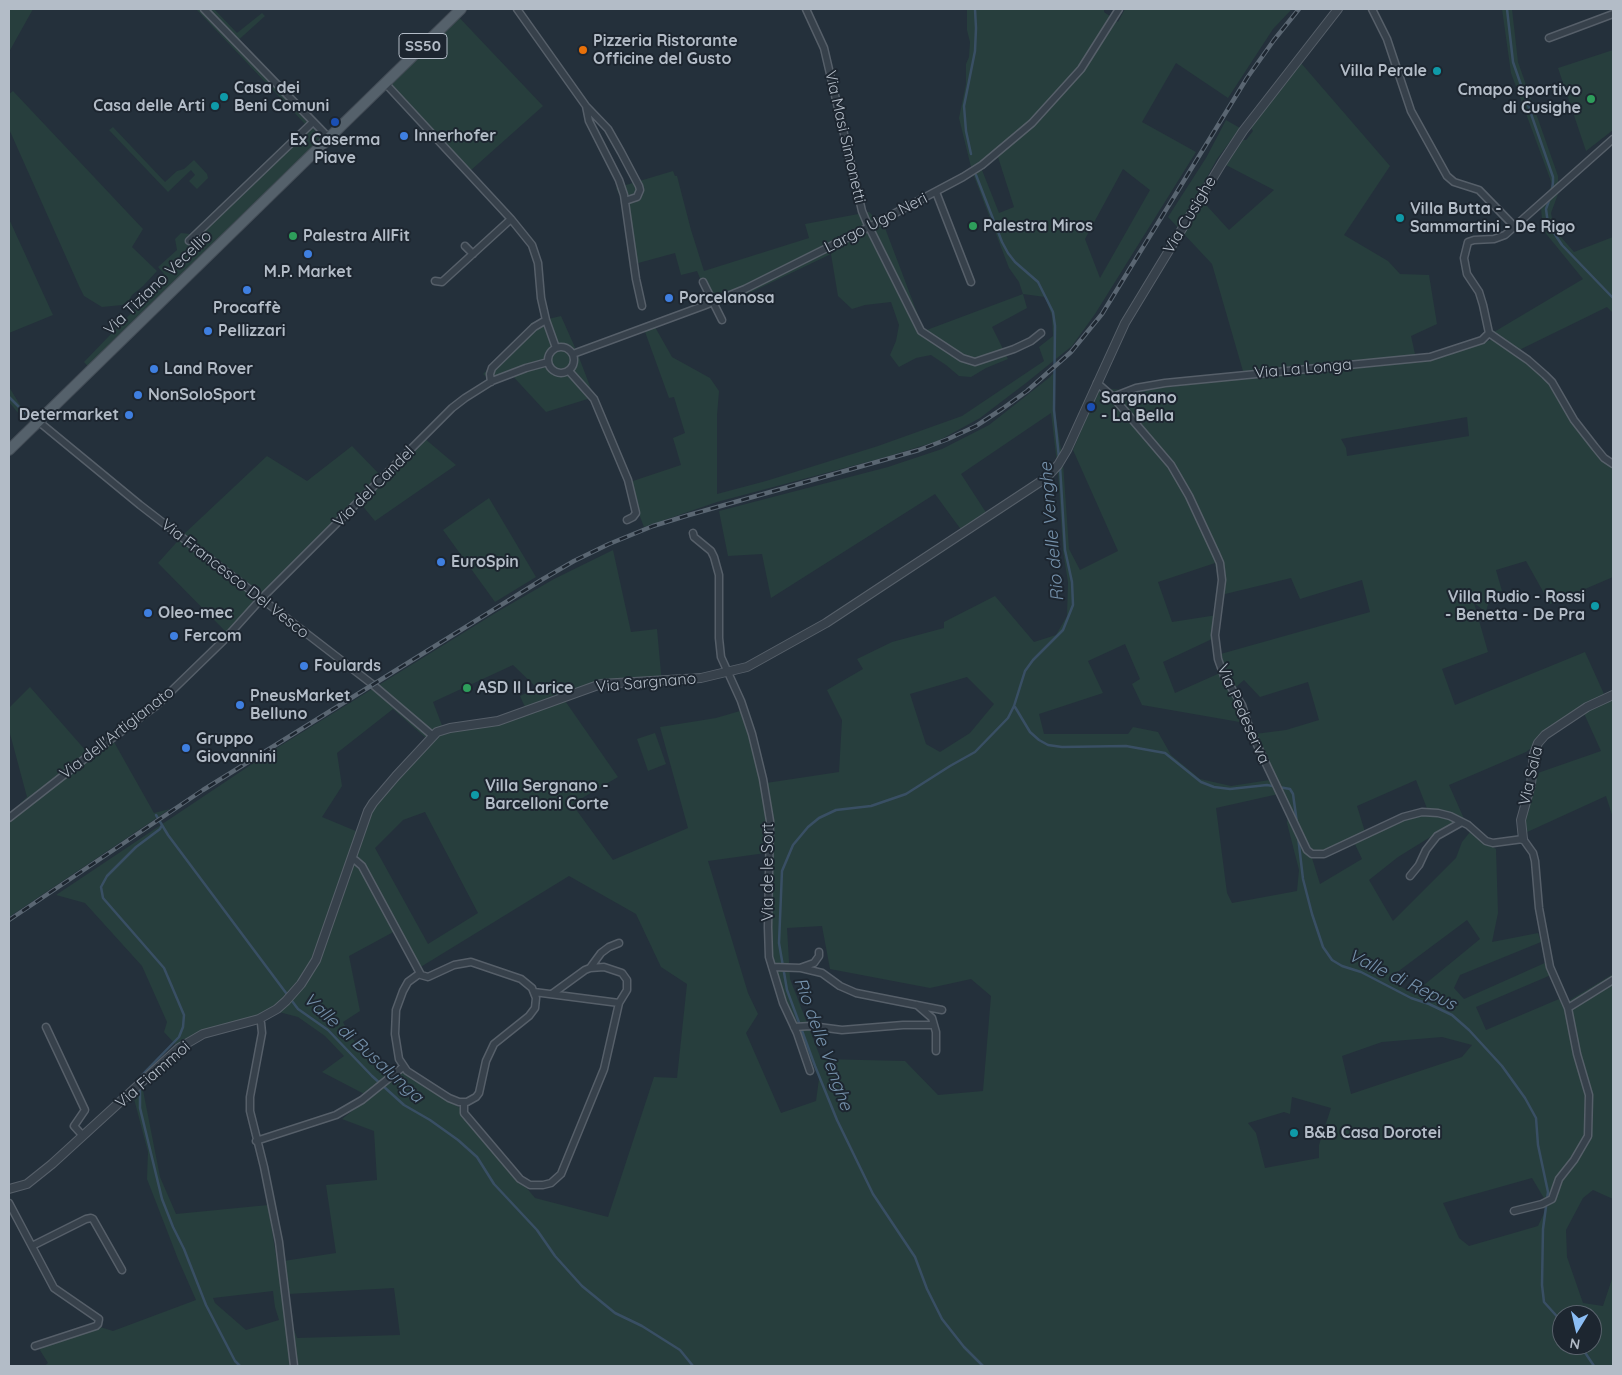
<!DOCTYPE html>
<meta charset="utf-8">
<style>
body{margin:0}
#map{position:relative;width:1622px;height:1375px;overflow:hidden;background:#24303b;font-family:Quicksand,sans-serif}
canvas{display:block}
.frame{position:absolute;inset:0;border:10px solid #b3bcc7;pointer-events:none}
.north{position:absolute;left:1552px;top:1305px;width:50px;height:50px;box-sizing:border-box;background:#1d2630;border:1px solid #59626c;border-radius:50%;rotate:189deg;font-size:14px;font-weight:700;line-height:20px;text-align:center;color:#b3bcc7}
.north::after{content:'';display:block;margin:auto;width:18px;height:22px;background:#8bbdf4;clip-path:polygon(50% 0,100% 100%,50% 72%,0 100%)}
</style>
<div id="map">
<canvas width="1622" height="1375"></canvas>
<div class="frame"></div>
<div class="north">N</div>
</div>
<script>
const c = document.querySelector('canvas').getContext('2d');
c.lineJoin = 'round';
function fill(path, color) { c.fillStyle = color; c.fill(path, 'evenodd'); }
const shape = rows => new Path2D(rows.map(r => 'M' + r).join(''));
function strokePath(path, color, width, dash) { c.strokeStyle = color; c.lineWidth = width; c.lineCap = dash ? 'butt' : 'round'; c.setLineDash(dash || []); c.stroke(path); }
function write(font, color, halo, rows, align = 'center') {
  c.font = font + ' Quicksand,sans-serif'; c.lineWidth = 4; c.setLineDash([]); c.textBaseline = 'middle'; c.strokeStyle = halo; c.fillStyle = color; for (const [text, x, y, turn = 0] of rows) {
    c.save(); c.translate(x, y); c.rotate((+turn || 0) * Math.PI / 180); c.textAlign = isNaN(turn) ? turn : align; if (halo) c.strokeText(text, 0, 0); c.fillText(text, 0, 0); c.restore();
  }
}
fill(shape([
 [9,9,33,9,9,52],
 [196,9,214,9,237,33,262,13,265,16,234,44,322,138,325,147,95,374,84,362,164,279,164,274,158,267,177,250,175,239,181,233,190,234,305,124],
 [967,9,1104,9,1104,12,1118,22,1125,9,1292,9,1273,29,1228,98,1176,63,1142,122,1196,152,1095,314,1072,346,1026,383,980,418,938,441,886,457,717,502,644,527,627,483,681,465,673,438,685,433,674,397,669,398,644,329,655,327,672,357,710,378,719,391,717,415,717,494,766,481,878,446,962,416,1044,361,1039,347,1053,336,1052,316,1045,297,1023,294,1027,308,992,327,1008,359,986,368,971,377,959,376,946,365,931,355,916,358,899,367,890,355,896,341,899,325,891,302,865,305,852,309,838,296,831,254,741,297,712,307,697,271,681,275,675,253,631,265,628,236,620,196,616,188,673,171,675,176,677,176,691,230,704,271,809,238,805,224,869,212,885,228,924,331,1023,294,1019,282,1009,268,972,171,959,118,966,84,966,64,969,57,970,42,967,30],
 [997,154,1014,207,999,213,980,165],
 [1123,169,1150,190,1100,278,1085,239],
 [1502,9,1512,9,1518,62,1558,176,1558,194,1551,213,1554,229,1574,252,1613,237,1613,313,1607,307,1513,353,1545,379,1573,425,1613,464,1613,577,1550,604,1526,561,1496,570,1502,591,1491,593,1486,612,1474,603,1488,652,1442,669,1455,705,1585,652,1604,694,1613,690,1613,818,1606,796,1525,833,1522,811,1532,775,1601,751,1582,709,1526,752,1449,785,1465,821,1432,836,1398,857,1369,880,1393,921,1456,858,1462,842,1470,832,1496,849,1498,913,1492,942,1538,933,1541,942,1460,975,1454,988,1464,999,1547,962,1551,975,1476,1007,1486,1030,1559,999,1562,1005,1613,974,1613,1199,1593,1190,1583,1198,1566,1230,1567,1257,1583,1303,1603,1306,1613,1276,1613,1366,44,1366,48,1363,38,1347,100,1327,113,1331,196,1300,178,1259,147,1179,148,1152,133,1095,142,1085,160,1177,176,1214,268,1205,277,1262,336,1253,326,1185,377,1180,374,1131,342,1119,370,1097,322,1072,344,1056,325,1036,298,1017,279,1012,176,1045,164,1032,167,1022,142,966,85,903,56,895,267,754,497,612,554,579,613,550,631,632,657,629,662,684,573,690,561,695,618,777,572,804,613,860,688,828,660,727,716,718,747,709,766,783,839,772,842,720,827,690,863,669,857,659,892,642,944,628,944,622,995,596,1034,642,1056,635,1067,616,1068,582,1063,551,1058,472,1051,413,961,474,987,514,962,531,935,494,771,598,762,554,728,556,719,511,888,467,942,449,989,425,1050,377,1055,371,1055,412,1063,462,1069,549,1080,570,1118,551,1073,450,1099,388,1134,391,1245,378,1212,264,1168,217,1206,158,1226,120,1240,128,1217,159,1197,195,1229,230,1274,190,1226,165,1243,140,1246,140,1253,131,1251,128,1301,63,1390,166,1344,235,1388,261,1400,274,1429,275,1437,324,1411,336,1417,363,1491,340,1494,332,1583,279,1543,230,1541,208,1552,184,1511,73],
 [1467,417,1469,436,1347,456,1346,448,1341,439],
 [1215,563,1221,595,1291,578,1300,599,1362,580,1370,612,1217,655,1220,673,1175,693,1163,662,1212,639,1217,615,1172,622,1158,582],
 [1125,644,1140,679,1132,684,1142,705,1251,724,1229,693,1244,680,1260,697,1308,682,1319,720,1286,730,1255,734,1276,779,1231,786,1200,779,1171,755,1158,732,1133,727,1128,734,1044,734,1039,714,1103,693,1088,661],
 [513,665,537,688,520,696,525,707,519,711,490,722,443,728,433,702],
 [967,677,994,704,970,733,940,752,926,744,910,694],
 [393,709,427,739,404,772,374,808,363,834,322,817,342,786,337,753],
 [1416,780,1428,811,1365,832,1357,806],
 [1283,793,1289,807,1287,823,1299,870,1297,891,1232,903,1227,893,1216,808],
 [425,812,478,913,428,944,375,848,403,820],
 [1352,838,1362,859,1320,884,1312,858],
 [773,852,770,945,780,986,819,1079,816,1101,781,1113,746,1033,758,1014,748,993,708,861],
 [569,876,636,914,661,967,687,984,677,1078,654,1077,608,1217,535,1198,460,1108,403,1071,393,1078,365,1054,349,1034,343,1022,360,1011,349,956,397,930,419,968],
 [1467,920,1480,939,1413,994,1388,979],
 [822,926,830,969,930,988,971,979,991,996,983,1091,938,1095,905,1061,821,1059,790,979,787,928],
 [1442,1037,1472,1045,1462,1057,1351,1094,1342,1056,1382,1042],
 [1292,1097,1331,1108,1319,1145,1319,1158,1265,1168,1256,1133,1248,1123,1284,1112,1290,1114],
 [1532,1178,1548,1205,1538,1226,1469,1246,1459,1238,1443,1203],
 [394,1288,400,1335,297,1338,288,1313,288,1294],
 [273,1291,275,1307,279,1320,246,1330,215,1303,213,1298],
 [1562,1315,1592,1315,1592,1345,1562,1345],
 [454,12,543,106,470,171,383,80],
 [1613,50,1613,130,1586,151,1558,68],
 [13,91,143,229,132,247,157,271,143,286,132,295,128,302,122,305,102,307,84,296,79,286,9,129,9,94],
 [113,127,165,182,177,171,184,169,194,160,207,174,208,178,197,189,189,181,195,175,191,170,168,192,109,130],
 [9,219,53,315,9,333],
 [561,316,577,352,594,397,546,412,509,372,490,380,483,374,527,331,531,323],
 [9,387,28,418,19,414,9,402],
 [424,438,456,465,375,521,361,504,227,633,158,563,184,534,267,456,307,481,352,446,384,479],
 [489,498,536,577,495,602,443,530],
 [30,687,87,752,110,735,154,813,170,809,9,917,9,814,27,797,9,730,9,708],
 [655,733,666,764,648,771,637,739]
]), '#273e3d');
strokePath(shape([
 [1507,9,1513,62,1553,177,1553,182,1552,190],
 [971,154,966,131,964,106,975,51,976,28,975,9],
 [976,175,1002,242,1008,253,1015,262,1038,282,1053,312,1055,326,1054,410,1059,458],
 [1550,198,1546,209,1548,224,1562,245,1613,298],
 [9,397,32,420],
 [1015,707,1030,732,1039,740,1048,745,1062,747,1126,746,1165,753,1201,782,1214,787,1230,789,1267,785,1290,789,1293,794,1297,823],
 [156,815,168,835,298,1009,328,1030,372,1076,404,1105,430,1120,458,1140,477,1157,494,1184,537,1230,555,1256,582,1286,615,1313,642,1326,680,1350,693,1366],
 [1298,836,1303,879,1312,914,1323,947,1332,960,1342,966,1361,972,1411,998,1429,1004,1452,1015,1469,1030,1502,1066,1525,1098,1536,1118,1538,1145,1548,1192,1543,1229,1542,1285,1544,1302,1562,1322],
 [140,1080,142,1075,179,1037,183,1027,184,1015,164,968,103,898,101,887,107,876,136,847,160,829,162,825],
 [140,1086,140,1108,162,1199,173,1227,184,1249,206,1305,235,1361,240,1366],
 [1580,1345,1594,1366],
 [983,1366,964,1347,942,1319,927,1289,915,1257,873,1194,837,1120,815,1066,787,990,779,943,782,871,793,845,808,827,819,818,836,810,871,806,906,794,950,766,975,752,1008,718,1014,706,1025,671,1033,660,1063,630,1073,605,1072,582,1065,550,1060,466]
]), '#394f64', 2.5);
const minor = shape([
 [204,9,329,138],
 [517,9,586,106,608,129,621,152,639,186,640,190,637,197,625,201],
 [806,9,824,48,862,211,867,223,921,331,962,358,975,362,1014,349,1031,341,1041,333],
 [1372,9,1387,39,1411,111,1447,176,1454,182,1479,190,1514,226],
 [1549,38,1613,14],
 [385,83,511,219,532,245,538,263,541,298,546,320,556,348],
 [586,106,589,121,619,180,624,195,636,279,642,306],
 [1613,139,1505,235,1494,239,1474,240,1468,242,1464,258,1467,274,1479,292,1483,305,1489,333,1528,360,1545,375,1552,382,1574,420,1595,447,1604,458,1613,464],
 [936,192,971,282],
 [189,241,313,122],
 [465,246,473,254],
 [435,281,442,282,511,219],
 [703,282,722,320],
 '548 360a13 13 0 1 1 26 0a13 13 0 1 1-26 0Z',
 [573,354,703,306,745,289,869,227,963,177,982,165,1032,123,1081,69,1119,9],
 [569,371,594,399,628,480,636,513,633,517,627,520],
 [491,382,490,374,492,368,534,327,546,320],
 [1097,383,1113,397,1171,465,1189,496,1216,554,1220,563,1222,580,1215,635,1218,659,1224,676,1242,705,1250,730,1307,850,1312,854,1324,854,1403,817,1422,812,1438,813,1450,816,1468,825,1486,841,1493,843,1523,839,1533,853,1535,861,1539,908,1550,967,1568,1008,1613,980],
 [1113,397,1136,388,1165,383,1430,357,1482,340,1489,333],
 [38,421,140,505,372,684,433,736],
 [693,533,694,537,711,551,714,557,719,575,719,638,721,657,741,701,752,734,763,779,770,821,768,927,769,957,783,1003,797,1033,810,1071],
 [9,818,87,757,156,706,225,639,261,599,452,408,465,398,492,381,526,368,548,362],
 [351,860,355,860,362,866,421,975,428,977,454,965,471,962,521,979,532,988,536,998,535,1008,529,1016,494,1044,486,1061,479,1093,476,1097,467,1102,459,1102,449,1098,407,1071,399,1059,395,1034,396,1010,403,991,408,982,419,974],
 [1410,876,1419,865,1426,850,1437,836,1462,822],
 [772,967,801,968,822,973,840,986,856,993,942,1010],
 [590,968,601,953,609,947,619,943],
 [800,968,814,963,819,956,819,952],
 [552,994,585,970,590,968,604,967,622,973,627,980,627,990,619,1003],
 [917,1005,932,1018,936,1032,936,1051],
 [259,1019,261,1023,262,1033,250,1097,250,1111,264,1167,279,1242,294,1366],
 [46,1027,85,1110,74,1126,83,1136],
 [794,1027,811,1026,842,1030,903,1025,934,1025],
 [464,1103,464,1113,520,1179,530,1185,543,1185,551,1183,561,1174,604,1069,619,1003,534,992],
 [256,1141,336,1115,362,1100,403,1067],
 [9,1203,54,1288,99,1319,98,1324,96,1326,35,1346],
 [1514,1211,1542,1204,1552,1199,1559,1179,1574,1160,1588,1136,1589,1095,1577,1054,1568,1008],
 [32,1246,86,1219,91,1218,93,1219,122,1270]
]);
const tertiary = shape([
 [1523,839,1521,820,1531,784,1534,754,1538,743,1545,735,1587,707,1613,695],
 [9,1189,27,1184,52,1164,179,1048,203,1034,259,1019,277,1009,286,1001,301,984,316,960,368,811,373,803,396,776,437,732,450,728,498,721,601,684,701,678,747,667,826,623,1046,478,1058,465,1067,450,1125,323,1222,163,1243,131,1338,9]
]);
const primary = shape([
 [9,450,461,9]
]);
strokePath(minor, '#565f69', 9);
strokePath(tertiary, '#565f69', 10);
strokePath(primary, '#444d57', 12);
strokePath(minor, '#37414b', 6);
strokePath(tertiary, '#37414b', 8);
strokePath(primary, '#55616b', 10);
const rail = shape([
 [9,920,203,790,543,579,574,561,609,544,653,526,689,515,919,450,948,439,976,426,1002,409,1027,391,1071,352,1102,314,1247,78,1274,40,1299,9]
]);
strokePath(rail, '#5a6672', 4.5);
strokePath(rail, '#1d2630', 2.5, [8]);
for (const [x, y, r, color] of [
 [583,50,5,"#e8710a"],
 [1437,71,5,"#0f9aa8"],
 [224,97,5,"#0f9aa8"],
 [1591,99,5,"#2e9e5b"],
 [215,106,5,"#0f9aa8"],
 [335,122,5,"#1a4fb4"],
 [404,136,5,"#3f7fe0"],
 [1400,218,5,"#0f9aa8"],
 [973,226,5,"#2e9e5b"],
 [293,236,5,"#2e9e5b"],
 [308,254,5,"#3f7fe0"],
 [247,290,5,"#3f7fe0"],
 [669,298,5,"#3f7fe0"],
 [208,331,5,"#3f7fe0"],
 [154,369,5,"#3f7fe0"],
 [138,395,5,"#3f7fe0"],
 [1091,407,5,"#1a4fb4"],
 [129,415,5,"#3f7fe0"],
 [441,562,5,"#3f7fe0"],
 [1595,606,5,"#0f9aa8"],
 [148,613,5,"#3f7fe0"],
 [174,636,5,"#3f7fe0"],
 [304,666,5,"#3f7fe0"],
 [467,688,5,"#2e9e5b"],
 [240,705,5,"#3f7fe0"],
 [186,748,5,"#3f7fe0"],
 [475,795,5,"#0f9aa8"],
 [1294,1133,5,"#0f9aa8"]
]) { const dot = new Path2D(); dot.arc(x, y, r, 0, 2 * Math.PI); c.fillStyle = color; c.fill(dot); strokePath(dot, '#1d2630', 2); }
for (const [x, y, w] of [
 [423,46,48]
]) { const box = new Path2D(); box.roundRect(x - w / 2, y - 12.5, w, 25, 4); c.fillStyle = '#1d2630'; c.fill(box); strokePath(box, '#b3bcc7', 1); }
write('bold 15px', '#b3bcc7', null, [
 ["SS50",423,46]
]);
write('bold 16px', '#b3bcc7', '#1d2630', [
 ["Pizzeria Ristorante",593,41],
 ["Officine del Gusto",593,59],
 ["Villa Perale",1427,71,"right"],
 ["Casa dei",234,88],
 ["Beni Comuni",234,106],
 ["Cmapo sportivo",1581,90,"right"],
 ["di Cusighe",1581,108,"right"],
 ["Casa delle Arti",205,106,"right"],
 ["Innerhofer",414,136],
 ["Ex Caserma",335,140,"center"],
 ["Piave",335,158,"center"],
 ["Villa Butta -",1410,209],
 ["Sammartini - De Rigo",1410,227],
 ["Palestra Miros",983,226],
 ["Palestra AllFit",303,236],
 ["M.P. Market",308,272,"center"],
 ["Porcelanosa",679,298],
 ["Procaffè",247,308,"center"],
 ["Pellizzari",218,331],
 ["Land Rover",164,369],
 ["NonSoloSport",148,395],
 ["Sargnano",1101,398],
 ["- La Bella",1101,416],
 ["Determarket",119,415,"right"],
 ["EuroSpin",451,562],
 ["Villa Rudio - Rossi",1585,597,"right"],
 ["- Benetta - De Pra",1585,615,"right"],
 ["Oleo-mec",158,613],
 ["Fercom",184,636],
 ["Foulards",314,666],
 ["ASD Il Larice",477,688],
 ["PneusMarket",250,696],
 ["Belluno",250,714],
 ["Gruppo",196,739],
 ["Giovannini",196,757],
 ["Villa Sergnano -",485,786],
 ["Barcelloni Corte",485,804],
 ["B&B Casa Dorotei",1304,1133]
], 'left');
write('16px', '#b3bcc7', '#1d2630', [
 ["Via Masi Simonetti",845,137,77],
 ["Via Cusighe",1190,215,-59],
 ["Largo Ugo Neri",876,223,-27],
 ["Via Tiziano Vecellio",158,283,-44],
 ["Via La Longa",1303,369,-5],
 ["Via del Candel",374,487,-45],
 ["Via Francesco Del Vesco",235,579,38],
 ["Via Sargnano",646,683,-5],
 ["Via Pedeserva",1243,714,66],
 ["Via dell'Artigianato",117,733,-38],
 ["Via Sala",1531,776,-77],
 ["Via de le Sort",768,872,-90],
 ["Via Fiammoi",153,1075,-41]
]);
write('italic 18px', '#7490aa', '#1d2630', [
 ["Rio delle Venghe",1052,532,-95],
 ["Valle di Repus",1402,980,26],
 ["Rio delle Venghe",823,1044,70],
 ["Valle di Busalunga",363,1048,42]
]);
</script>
